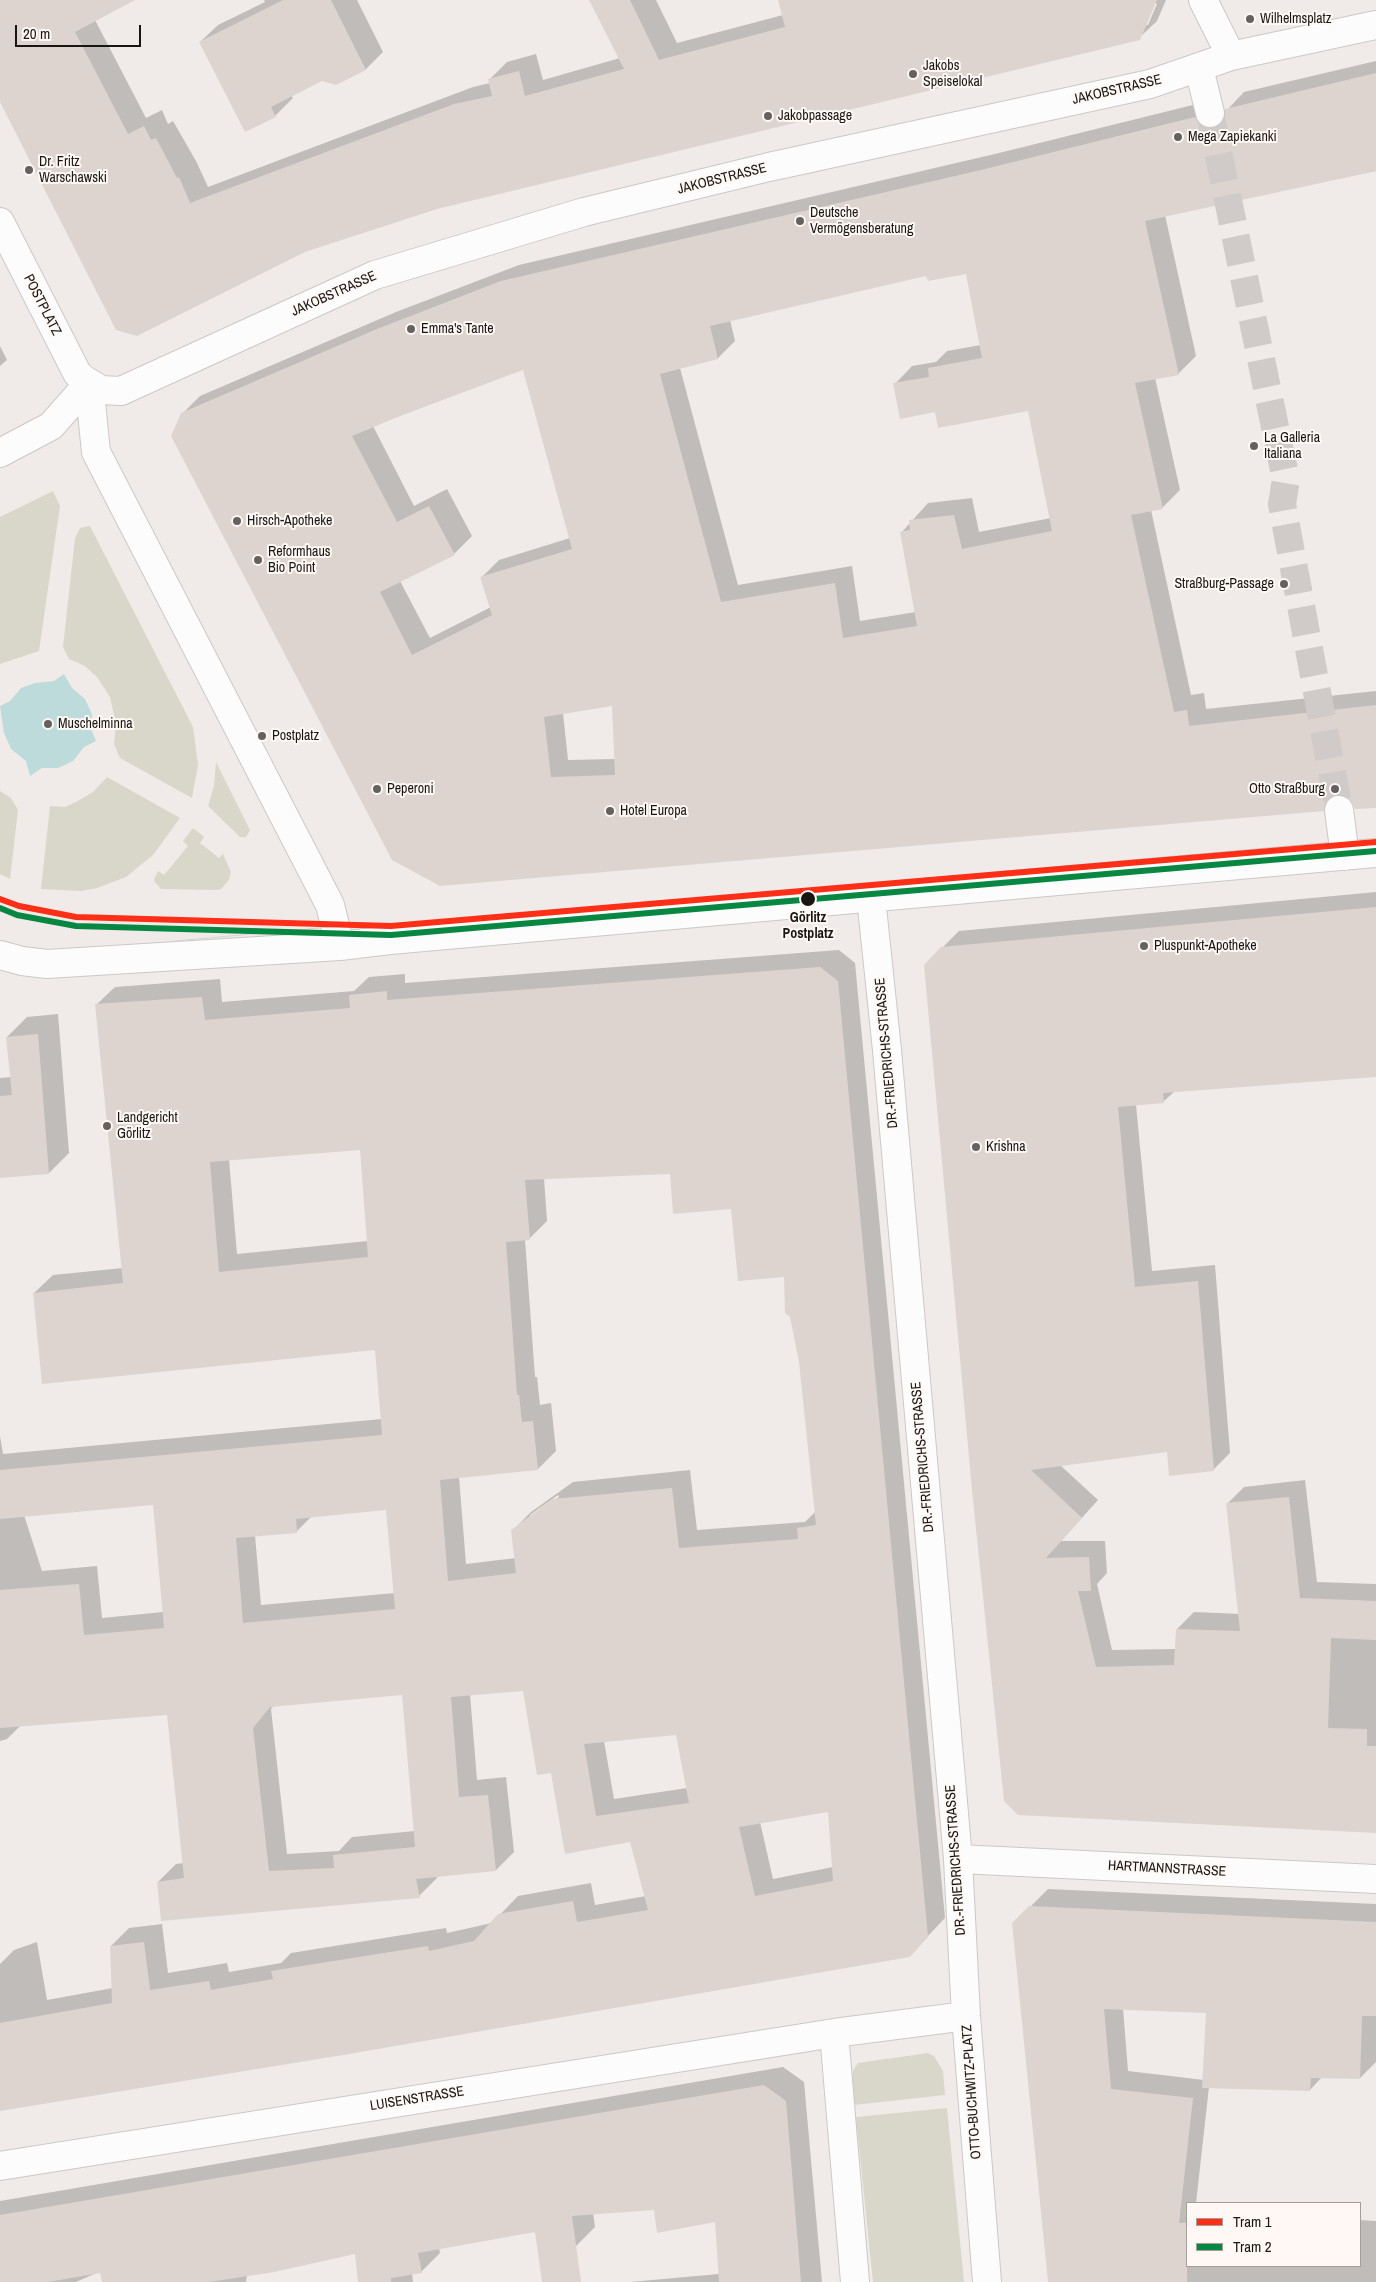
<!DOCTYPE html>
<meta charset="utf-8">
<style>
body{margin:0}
#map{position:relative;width:1376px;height:2282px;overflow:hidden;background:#f0ebe8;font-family:"Archivo Narrow",sans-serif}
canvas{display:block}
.legend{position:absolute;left:1186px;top:2202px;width:175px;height:65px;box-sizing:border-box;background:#fff8f4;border:1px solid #a39e9a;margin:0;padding:6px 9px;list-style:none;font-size:15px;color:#181614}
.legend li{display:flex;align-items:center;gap:10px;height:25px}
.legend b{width:25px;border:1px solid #a39e9a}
.scale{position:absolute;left:15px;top:25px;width:126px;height:22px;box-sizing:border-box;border:2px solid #181614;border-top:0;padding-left:6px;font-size:15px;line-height:18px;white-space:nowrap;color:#181614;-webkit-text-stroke:4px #fff8f4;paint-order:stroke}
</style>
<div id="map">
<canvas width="1376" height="2282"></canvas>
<ul class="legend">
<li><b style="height:6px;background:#ff2e17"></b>Tram 1</li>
<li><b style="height:6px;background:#088742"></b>Tram 2</li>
</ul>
<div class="scale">20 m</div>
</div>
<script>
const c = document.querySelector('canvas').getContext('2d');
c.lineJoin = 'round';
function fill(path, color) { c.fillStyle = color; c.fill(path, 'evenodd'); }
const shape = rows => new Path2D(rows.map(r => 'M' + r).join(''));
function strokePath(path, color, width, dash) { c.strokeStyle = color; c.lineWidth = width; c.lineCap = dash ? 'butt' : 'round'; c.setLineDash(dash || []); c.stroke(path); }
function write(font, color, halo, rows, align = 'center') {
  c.font = font + ' "Archivo Narrow",sans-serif'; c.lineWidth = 4; c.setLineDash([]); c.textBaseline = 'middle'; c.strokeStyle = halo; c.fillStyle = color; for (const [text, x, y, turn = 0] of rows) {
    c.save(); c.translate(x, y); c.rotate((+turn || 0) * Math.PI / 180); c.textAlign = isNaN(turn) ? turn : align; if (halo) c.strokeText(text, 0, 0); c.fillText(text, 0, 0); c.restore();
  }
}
fill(shape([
 [53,491,60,506,39,651,0,664,0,517],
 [90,526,193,727,198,765,192,798,120,758,114,744,116,724,110,697,97,677,85,666,69,659,63,647,75,538,80,528],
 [216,762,250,830,246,837,240,837,208,806,214,786],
 [107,777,180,818,153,855,126,877,97,888,81,891,41,889,50,806,65,807,76,802,93,792],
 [0,791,11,798,18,810,10,879,0,874],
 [193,828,204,837,200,843,219,858,223,854,231,872,229,880,221,889,216,890,161,889,154,881,155,877,158,871,164,875,188,846,183,841],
 [928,2053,934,2056,943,2071,945,2095,854,2105,852,2082,853,2071,858,2063],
 [947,2108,964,2282,873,2282,856,2117]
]), '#d8d7ca');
fill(shape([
 [64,674,72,688,85,699,92,714,91,729,96,741,84,747,73,761,58,768,42,768,30,776,26,761,11,749,4,733,0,706,10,701,21,688,35,683,54,681]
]), '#bedbdb');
fill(shape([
 [0,0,133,0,95,20,146,118,162,110,168,124,173,121,196,161,208,187,473,87,490,83,490,79,507,62,536,54,543,80,620,58,590,0,656,0,677,43,783,15,779,0,1166,0,1157,21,1139,38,436,208,305,251,137,335,0,99],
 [1155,3,1157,4,1148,25,1145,25],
 [264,0,357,0,383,52,366,69,336,84,322,80,291,95,293,98,275,116,200,42,218,25,265,2],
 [1376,61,1376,171,1165,215,1196,356,1178,374,1155,378,1180,490,1162,508,1151,510,1191,695,1204,693,1206,709,1376,691,1376,806,1339,794,1323,810,441,885,182,414,200,396,396,312,519,265,999,153,1213,100,1217,107,1226,111,1244,92],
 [967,272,981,345,947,351,936,362,912,366,895,384,936,411,1029,410,1051,518,979,532,972,498,928,503,901,533,916,612,860,621,852,566,738,585,680,368,718,358,735,341,730,320,927,275],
 [524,369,570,538,499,560,482,577,491,607,430,638,400,581,454,554,472,536,447,489,414,506,373,426],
 [613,704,616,759,568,760,563,713],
 [0,346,7,360,0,366],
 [1376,892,1376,1075,1175,1091,1163,1102,1136,1105,1152,1271,1215,1265,1230,1453,1213,1470,1168,1451,1060,1465,1098,1500,1061,1541,1105,1541,1107,1573,1097,1584,1112,1650,1176,1649,1177,1629,1194,1612,1240,1614,1227,1504,1244,1487,1305,1480,1317,1582,1376,1584,1376,1831,1018,1814,942,948,959,931],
 [839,950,855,963,945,1918,909,1956,0,2109,0,1964,14,1950,37,1942,47,2000,113,1988,111,1946,129,1928,162,1924,168,1973,227,1963,229,1972,281,1963,291,1953,446,1928,447,1933,492,1923,518,1896,591,1883,595,1905,646,1896,631,1841,566,1852,552,1772,524,1690,470,1694,477,1780,506,1777,514,1852,496,1870,437,1875,437,1878,419,1896,158,1882,176,1864,184,1863,168,1714,20,1726,7,1739,0,1741,0,1436,3,1454,382,1419,376,1348,34,1293,53,1275,123,1268,96,1005,115,987,220,979,222,1002,354,991,369,977,405,974,405,983],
 [361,1149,368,1241,237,1254,229,1159],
 [671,1173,732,1208,786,1276,800,1361,816,1511,805,1522,697,1530,690,1470,573,1482,531,1512,513,1530,516,1558,466,1564,459,1477,538,1469,556,1451,551,1403,540,1405,537,1377,535,1377,525,1240,529,1239,547,1221,544,1178],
 [558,1495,559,1497,530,1518,530,1515],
 [154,1503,163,1612,102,1618,97,1566,42,1571,24,1515],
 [388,1509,395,1593,261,1605,255,1535,296,1532,312,1516],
 [403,1693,415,1831,352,1837,339,1851,287,1854,271,1709,274,1705],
 [678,1733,687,1788,614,1799,604,1741],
 [829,1811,833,1867,773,1879,760,1822],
 [58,1014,69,1153,49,1173,0,1177,0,1078,11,1077,7,1037,27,1017],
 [1048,1889,1376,1904,1376,2062,1360,2078,1322,2077,1310,2090,1209,2087,1196,2203,1187,2203,1187,2266,1360,2266,1360,2220,1376,2221,1376,2282,1049,2282,1013,1924],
 [1123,2008,1208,2012,1204,2080,1128,2071],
 [783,2067,804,2082,822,2282,630,2282,719,2274,717,2221,655,2209,593,2213,595,2227,576,2246,536,2230,439,2248,440,2253,421,2272,412,2273,413,2282,360,2282,356,2253,247,2275,246,2282,103,2282,101,2271,76,2282,0,2282,0,2201]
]), '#0003');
fill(shape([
 [0,0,135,0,75,32,128,134,144,126,151,140,156,138,177,178,179,177,190,203,454,104,492,96,488,79,519,71,525,96,624,69,589,0,630,0,659,60,785,27,778,0,1157,0,1140,40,437,209,305,252,137,336,116,330,0,102],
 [283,0,331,0,366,70,336,85,322,81,271,107,276,117,245,132,199,42],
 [1376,73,1376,171,1145,221,1179,375,1135,383,1163,509,1131,515,1174,712,1187,710,1189,726,1376,705,1376,808,1355,809,1351,800,1345,796,1337,795,1329,798,1325,804,1324,811,440,886,392,860,171,436,181,413,377,329,501,281,981,170,1195,117,1199,124,1206,128,1213,128,1221,124,1225,117,1225,109],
 [966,274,982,358,928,368,929,377,893,383,900,419,935,412,938,428,1028,411,1052,531,962,549,954,515,909,520,910,530,900,532,917,626,843,638,835,583,721,602,660,374,718,359,710,326,926,276,928,281],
 [523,370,572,549,480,577,492,615,412,655,380,592,455,555,429,506,397,522,352,436,412,411],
 [612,706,615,775,551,777,544,717],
 [1376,907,1376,1077,1163,1093,1164,1103,1118,1107,1135,1287,1198,1281,1214,1471,1169,1476,1167,1452,1031,1470,1082,1518,1046,1558,1089,1557,1091,1591,1078,1591,1096,1667,1174,1665,1176,1629,1240,1631,1226,1503,1289,1497,1300,1598,1376,1601,1376,1640,1331,1638,1328,1728,1367,1729,1367,1746,1376,1746,1376,1833,1018,1815,1004,1801,972,1490,924,965,941,947],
 [820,967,838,981,928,1937,910,1957,349,2054,0,2111,0,2023,112,2003,110,1946,144,1942,150,1990,209,1981,211,1990,273,1979,271,1971,428,1946,429,1951,474,1941,498,1914,573,1901,577,1922,648,1910,630,1842,565,1854,551,1773,537,1775,523,1691,451,1697,459,1797,488,1795,496,1871,416,1879,420,1898,161,1921,157,1882,184,1878,167,1715,0,1728,0,1590,79,1584,84,1635,164,1628,153,1505,0,1519,0,1470,382,1435,375,1350,42,1384,33,1293,123,1283,95,1004,202,997,205,1020,350,1008,349,995,387,991,387,1000],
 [360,1150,368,1257,219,1272,210,1162],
 [670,1174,673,1214,731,1209,738,1281,784,1277,785,1313,790,1317,799,1362,816,1525,797,1528,798,1539,679,1548,672,1488,553,1499,511,1530,516,1573,448,1581,440,1480,538,1470,533,1421,522,1422,519,1395,517,1395,506,1242,530,1240,525,1180],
 [386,1510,395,1609,243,1623,236,1538,297,1533,296,1519],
 [402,1695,415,1847,333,1855,334,1868,269,1871,253,1728,270,1707],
 [676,1735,689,1803,596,1816,584,1744],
 [828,1812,833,1881,755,1896,739,1827],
 [38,1034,49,1174,0,1178,0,1096,12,1095,6,1037],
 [1029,1906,1376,1922,1376,2016,1362,2016,1360,2079,1311,2078,1310,2091,1202,2088,1206,2013,1104,2009,1111,2089,1193,2098,1179,2223,1187,2223,1187,2282,1048,2282,1012,1923],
 [764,2085,786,2101,801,2282,719,2282,715,2222,657,2233,654,2210,572,2216,581,2282,542,2282,535,2232,418,2253,422,2273,391,2278,391,2282,358,2282,355,2254,274,2272,209,2282,102,2282,100,2273,48,2282,0,2282,0,2215]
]), '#ddd4d0');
strokePath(shape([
 [1210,113,1286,480,1282,504,1339,810]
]), '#d0cbc8', 28, [28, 14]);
const pedestrian = shape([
 [1199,68,1210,113],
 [89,383,96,452,330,905,340,946],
 [1339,810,1345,856],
 [871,898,887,1050],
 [0,955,22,961,47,964,340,946,390,940,1376,853]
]);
const minor = shape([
 [1203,0,1231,56],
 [0,222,77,373,83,379,101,390,121,391,375,275,584,212,769,167,1150,84,1231,56,1376,25],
 [0,453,51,426,89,383],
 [887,1050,958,1859,966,2016,987,2282],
 [958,1859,1376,1879],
 [834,2033,855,2282],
 [0,2166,834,2033,966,2016]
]);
strokePath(pedestrian, '#ccc8c6', 30);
strokePath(minor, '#ccc8c6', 30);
strokePath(pedestrian, '#fdfcfc', 28);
strokePath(minor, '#fdfcfc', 28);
strokePath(shape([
 [175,941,341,926]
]), '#d6d4d4', 1);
strokePath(shape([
 [0,899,19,906,76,917,391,926,1376,842]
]), '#ff2e17', 6);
strokePath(shape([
 [0,908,17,915,76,926,391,935,1376,851]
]), '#088742', 6);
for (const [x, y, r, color] of [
 [1250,19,5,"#64615e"],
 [913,74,5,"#64615e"],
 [768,116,5,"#64615e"],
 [1178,137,5,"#64615e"],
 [29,170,5,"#64615e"],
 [800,221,5,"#64615e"],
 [411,329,5,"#64615e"],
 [1254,446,5,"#64615e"],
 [237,521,5,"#64615e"],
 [258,560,5,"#64615e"],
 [1284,584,5,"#64615e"],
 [48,724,5,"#64615e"],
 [262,736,5,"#64615e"],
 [377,789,5,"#64615e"],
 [1335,789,5,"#64615e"],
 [610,811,5,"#64615e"],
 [808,899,8,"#181614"],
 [1144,946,5,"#64615e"],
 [107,1126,5,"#64615e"],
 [976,1147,5,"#64615e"]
]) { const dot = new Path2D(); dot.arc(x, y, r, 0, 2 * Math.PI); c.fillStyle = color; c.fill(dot); strokePath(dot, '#fff8f4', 2); }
write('14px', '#181614', '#fff8f4', [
 ["Wilhelmsplatz",1260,19],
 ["Jakobs",923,66],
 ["Speiselokal",923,82],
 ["Jakobpassage",778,116],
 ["Mega Zapiekanki",1188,137],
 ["Dr. Fritz",39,162],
 ["Warschawski",39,178],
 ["Deutsche",810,213],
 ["Vermögensberatung",810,229],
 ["Emma's Tante",421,329],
 ["La Galleria",1264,438],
 ["Italiana",1264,454],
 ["Hirsch-Apotheke",247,521],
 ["Reformhaus",268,552],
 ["Bio Point",268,568],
 ["Straßburg-Passage",1274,584,"right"],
 ["Muschelminna",58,724],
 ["Postplatz",272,736],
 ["Peperoni",387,789],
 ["Otto Straßburg",1325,789,"right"],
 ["Hotel Europa",620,811],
 ["Pluspunkt-Apotheke",1154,946],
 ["Landgericht",117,1118],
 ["Görlitz",117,1134],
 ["Krishna",986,1147]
], 'left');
write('14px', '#181614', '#fff8f4', [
 ["JAKOBSTRASSE",1117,90,-13],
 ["JAKOBSTRASSE",722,179,-14],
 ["JAKOBSTRASSE",334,294,-24],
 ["POSTPLATZ",42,305,63],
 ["DR.-FRIEDRICHS-STRASSE",887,1053,-95],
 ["DR.-FRIEDRICHS-STRASSE",923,1457,-95],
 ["DR.-FRIEDRICHS-STRASSE",956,1860,-94],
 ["HARTMANNSTRASSE",1167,1869,3],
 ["OTTO-BUCHWITZ-PLATZ",972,2092,-94],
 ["LUISENSTRASSE",417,2099,-9]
]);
write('bold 14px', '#181614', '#fff8f4', [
 ["Görlitz",808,918],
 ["Postplatz",808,934]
]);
</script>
